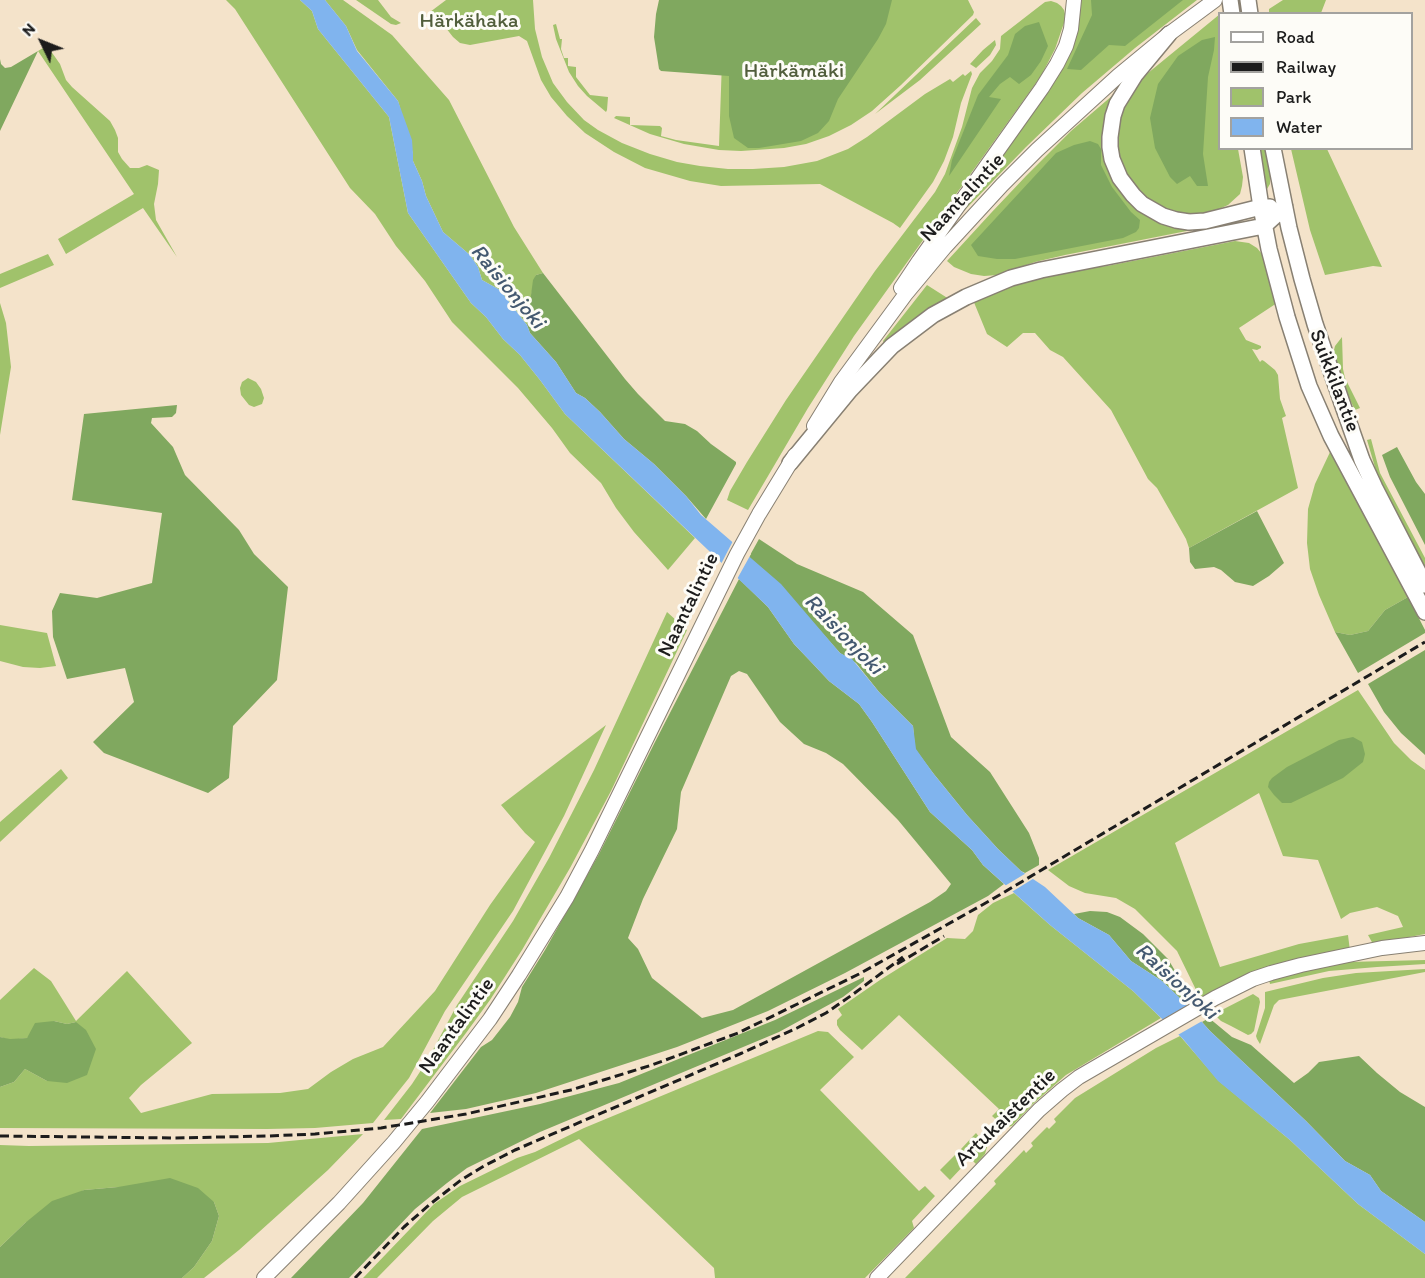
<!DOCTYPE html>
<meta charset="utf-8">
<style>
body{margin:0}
#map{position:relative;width:1425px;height:1278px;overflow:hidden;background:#f4e3ca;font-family:Itim,sans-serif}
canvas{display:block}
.legend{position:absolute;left:1218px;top:12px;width:195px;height:138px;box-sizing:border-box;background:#fdfcf7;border:2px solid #a3a29f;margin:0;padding:8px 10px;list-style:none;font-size:18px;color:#1c1c1c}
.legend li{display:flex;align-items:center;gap:12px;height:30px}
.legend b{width:30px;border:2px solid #a3a29f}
.north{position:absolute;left:12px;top:12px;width:60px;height:60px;-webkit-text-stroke:4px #fdfcf7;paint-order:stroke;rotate:313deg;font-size:16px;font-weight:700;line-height:24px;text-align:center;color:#1c1c1c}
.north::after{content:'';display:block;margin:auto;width:21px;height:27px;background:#1c1c1c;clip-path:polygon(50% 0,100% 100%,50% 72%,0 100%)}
</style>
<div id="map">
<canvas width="1425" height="1278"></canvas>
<ul class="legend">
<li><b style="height:8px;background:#fff"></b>Road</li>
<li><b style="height:8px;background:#1c1c1c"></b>Railway</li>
<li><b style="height:16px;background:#a0c26b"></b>Park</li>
<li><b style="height:16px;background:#80b4ee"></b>Water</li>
</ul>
<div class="north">N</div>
</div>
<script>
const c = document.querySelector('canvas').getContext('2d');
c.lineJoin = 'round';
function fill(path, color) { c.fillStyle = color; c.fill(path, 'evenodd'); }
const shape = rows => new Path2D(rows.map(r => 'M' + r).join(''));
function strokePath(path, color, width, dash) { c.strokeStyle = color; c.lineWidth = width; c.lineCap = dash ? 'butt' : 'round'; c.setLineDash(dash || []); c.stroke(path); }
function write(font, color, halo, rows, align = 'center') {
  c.font = font + ' Itim,sans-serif'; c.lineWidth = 6; c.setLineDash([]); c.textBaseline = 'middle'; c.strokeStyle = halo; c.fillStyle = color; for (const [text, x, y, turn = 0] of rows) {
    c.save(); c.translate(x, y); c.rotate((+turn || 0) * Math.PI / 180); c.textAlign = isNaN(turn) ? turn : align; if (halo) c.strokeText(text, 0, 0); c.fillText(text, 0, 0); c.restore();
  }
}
fill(shape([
 [226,0,300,0,312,11,318,29,389,117,408,213,471,303,486,317,503,339,520,355,540,380,565,414,695,538,668,570,634,532,616,508,601,483,570,453,552,428,518,388,452,322,425,281,396,246,375,214,350,188,235,9],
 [325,0,343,0,392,35,449,100,514,227,543,273,536,275,532,291,527,325,500,290,482,280,478,267,470,255,443,232,426,196,422,181,413,161,413,154,398,101,357,50,346,26],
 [356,0,378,0,391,17,401,23,396,25,391,24],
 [446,0,533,0,535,29,542,57,553,83,567,102,584,120,598,130,622,143,650,154,677,162,700,166,728,169,753,169,784,167,817,161,848,149,867,137,925,94,950,79,953,82,963,74,965,76,971,71,972,74,961,103,953,137,944,161,933,182,900,228,893,223,820,184,721,186,690,181,645,168,614,152,585,133,567,116,551,97,541,80,527,41,519,36,470,45,460,43,453,37,442,23,430,12],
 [691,0,968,0,974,12,973,15,901,85,872,111,851,125,829,136,806,144,784,148,741,151,719,150,684,144,650,134,614,118,616,116,630,117,630,125,660,126,662,128,661,136,676,140,719,146,722,61],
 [1080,0,1197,0,1135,48,1082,93,1026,147,961,214,960,213,1052,84],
 [1283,0,1326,0,1321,13,1269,13,1269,9],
 [1051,1,1057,3,1061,6,1064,10,1065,14,1064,23,1055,49,1041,76,854,336,808,408,748,510,727,500,730,491,747,462,786,400,875,271,935,192,945,174,962,127,972,88,980,73,992,61,1000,49,1001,36,1041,5,1045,2],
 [1220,14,1220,148,1238,149,1243,177,1242,186,1240,194,1228,205,1210,213,1192,215,1180,214,1158,207,1134,189,1120,161,1117,141,1120,114,1133,89,1148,73],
 [976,18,981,24,920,80,875,114],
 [556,24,560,39,562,39,561,49,564,58,568,58,568,66,576,67,576,77,590,95,608,97,607,110,606,112,587,96,578,86,569,72,556,39,553,25],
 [995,40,996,45,990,55,976,68,970,64,983,50],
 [48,47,60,64,66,80,72,87,110,121,115,130,118,138,118,152,122,159,130,168,139,168,147,165,159,170,158,184,154,204,156,220,177,257,143,208,66,254,58,239,134,194,38,51,43,48],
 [1113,95,1114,95,1107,125,1137,209,1159,223,1172,226,1202,228,1065,255,1035,262,998,275,984,276,971,274,954,267,947,261,991,213,1026,176,1071,131],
 [1259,149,1265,149,1270,175,1270,184,1267,189,1266,189],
 [1291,149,1327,149,1382,267,1373,266,1325,275,1310,230],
 [1235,241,1249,243,1257,248,1262,254,1277,303,1239,328,1246,340,1261,346,1261,348,1257,350,1252,349,1260,362,1262,360,1264,361,1275,370,1278,375,1280,399,1286,416,1282,418,1298,488,1189,548,1186,539,1157,488,1148,479,1111,410,1063,357,1050,350,1035,333,1023,333,1007,347,987,334,973,300,1000,286,1061,271,1107,266],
 [48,254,54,265,0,288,0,274],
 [927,285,949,299,886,343,884,343,883,341],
 [0,303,6,323,11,367,0,435],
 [1342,337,1343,369,1345,378,1360,408,1355,410,1343,386,1336,365,1333,354,1335,346],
 [248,378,256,382,261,389,264,398,262,404,254,407,249,405,241,395,240,388,242,382],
 [1371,439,1380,473,1425,558,1425,570,1379,481,1367,440],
 [1331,450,1408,597,1385,610,1368,631,1350,635,1335,632,1319,595,1310,569,1307,543,1308,509,1315,484],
 [667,612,687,630,611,791,570,868,522,950,490,1000,466,1033,401,1119,384,1120,412,1084,427,1061,457,1005,513,921,549,858,594,770],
 [0,625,47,633,56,666,40,668,23,667,0,661],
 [1358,690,1394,743,1411,760,1425,770,1425,934,1373,944,1368,935,1403,927,1398,916,1377,907,1350,913,1341,919,1318,860,1283,856,1259,793,1175,843,1220,967,1299,944,1348,935,1350,951,1250,974,1200,998,1177,951,1135,909,1116,898,1085,893,1069,886,1048,870],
 [606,725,564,816,513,911,445,1011,409,1078,373,1123,315,1128,267,1129,0,1128,0,1087,14,1082,25,1069,47,1081,76,1022,67,1024,54,1021,27,1038,10,1040,0,1037,0,1000,34,968,51,981,76,1021,127,971,192,1043,141,1085,129,1098,141,1113,212,1094,280,1093,308,1089,331,1072,353,1059,383,1047,435,991,490,905,535,842,525,833,501,805],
 [61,769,68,778,0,842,0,822],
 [1014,893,1050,925,1133,991,1161,1018,1066,1075,1033,1104,1012,1126,1007,1127,1002,1125,992,1116,999,1109,899,1015,862,1050,840,1030,837,1025,837,1020,842,1015,838,1009,880,980,947,938,965,939,973,931,978,915,993,903],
 [1425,960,1425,964,1377,967,1329,971,1270,984,1269,980,1306,970,1348,962],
 [1425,969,1425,972,1279,1000,1274,1005,1260,1044,1257,1039,1256,1036,1265,1008,1265,992,1323,978,1356,973],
 [1253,994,1259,998,1260,1002,1254,1031,1251,1034,1248,1035,1231,1026,1221,1021,1214,1014],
 [818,1031,828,1032,854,1057,820,1090,919,1191,925,1186,935,1196,912,1221,914,1228,865,1278,715,1278,714,1268,579,1139,462,1197,433,1221,377,1278,363,1278,434,1204,460,1186,517,1158,535,1152,584,1128],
 [1180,1036,1219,1081,1290,1140,1358,1204,1425,1254,1425,1278,905,1278,996,1184,994,1181,1024,1150,1026,1153,1033,1146,1031,1143,1047,1127,1049,1129,1056,1122,1054,1119,1075,1098,1156,1048],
 [976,1133,987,1147,985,1154,976,1164,961,1149],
 [363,1134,328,1170,239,1250,204,1278,182,1278,194,1267,212,1241,219,1216,214,1202,118,1187,84,1190,25,1223,0,1247,0,1145,29,1146,268,1143],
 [956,1154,966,1163,950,1180,940,1170]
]), '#a0c26b');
fill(shape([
 [659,0,892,0,886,24,878,39,838,99,829,121,818,133,801,141,759,148,748,148,734,138,729,116,729,76,661,71,659,69,654,37,656,14],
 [1091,0,1183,0,1125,46,1109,45,1081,70,1067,69,1092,15],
 [1039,22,1048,46,1041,61,1031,75,1019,84,1010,77,1000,84,989,97,1001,99,949,176,952,160,978,95,1008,55,1015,34,1025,26],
 [1215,37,1214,50,1208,77,1203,154,1208,186,1197,186,1190,176,1177,184,1170,177,1155,148,1150,118,1158,84,1178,56,1202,40],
 [38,51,0,131,0,59,1,64,5,68,11,67],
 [1090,141,1098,144,1101,149,1101,165,1112,187,1131,212,1140,220,1139,228,1136,232,1123,238,1015,259,997,259,978,256,971,245,1056,153,1074,145],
 [543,273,625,379,638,394,665,421,685,424,697,431,711,444,736,462,736,464,706,519,686,496,654,464,624,439,600,412,585,398,576,393,556,362,530,333,527,325,533,280,536,275],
 [177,405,176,413,172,417,152,418,151,423,173,447,185,475,239,530,254,554,288,587,277,680,233,726,229,778,208,793,104,753,93,742,134,702,125,668,67,679,53,637,52,611,60,593,97,598,152,583,162,513,72,500,84,414],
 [1397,447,1416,482,1425,494,1425,545,1390,477,1382,455],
 [1257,511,1284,563,1269,576,1253,586,1235,582,1221,570,1214,567,1195,569,1190,562,1189,548],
 [759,539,797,564,863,592,913,635,951,737,990,772,1029,833,1039,858,1039,865,1025,873,1021,871,998,849,967,815,933,773,915,749,913,726,879,692,856,663,840,653,816,626,749,557],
 [739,579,768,607,794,644,814,665,829,681,859,704,872,722,930,812,972,850,983,865,1004,884,988,896,845,973,768,1011,677,1047,536,1093,466,1109,430,1113,481,1047,492,1040,510,1017,518,1002,522,987,545,950,599,854,655,742],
 [739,671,747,674,780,722,804,744,826,753,843,764,898,820,951,884,946,891,930,902,733,1010,702,1018,652,978,638,949,628,938,643,899,677,829,681,792,731,676],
 [1408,597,1425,630,1425,633,1358,673,1335,632,1350,635,1368,631,1385,610],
 [1425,650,1425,755,1401,733,1384,712,1368,684],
 [1353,737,1362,742,1365,754,1363,762,1343,778,1291,803,1282,803,1274,795,1268,787,1269,782,1272,778,1287,767,1339,740],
 [1090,911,1107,912,1120,917,1143,934,1168,959,1177,974,1182,991,1184,1002,1162,981,1131,961,1109,935,1078,918,1074,914],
 [864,977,864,981,843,997,779,1032,540,1132,467,1168,447,1183,415,1209,349,1278,291,1278,363,1203,422,1129,540,1104,619,1083,775,1020],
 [1209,1018,1232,1037,1251,1045,1294,1083,1308,1073,1319,1062,1359,1056,1377,1073,1400,1092,1425,1107,1425,1222,1381,1191,1370,1175,1345,1161,1306,1121,1210,1031,1202,1022],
 [54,1021,67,1024,76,1022,86,1030,96,1049,87,1075,67,1083,47,1081,25,1069,14,1082,0,1087,0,1037,10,1039,27,1038,35,1023],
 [170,1178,198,1188,214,1202,219,1216,212,1241,194,1267,182,1278,0,1278,0,1247,25,1223,52,1201,84,1190,118,1187]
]), '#80a85f');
fill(shape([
 [300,0,325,0,346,26,357,51,398,101,412,140,413,154,413,161,422,181,426,196,443,232,470,255,478,267,482,280,500,290,527,325,530,333,556,362,576,393,585,398,600,412,624,439,654,464,686,496,701,515,781,584,840,653,852,659,879,692,913,726,916,749,933,773,967,815,998,849,1021,871,1045,887,1078,918,1109,935,1131,961,1162,981,1184,1002,1210,1031,1306,1121,1345,1161,1370,1175,1381,1191,1425,1222,1425,1254,1358,1204,1290,1140,1218,1081,1183,1039,1133,991,1050,925,983,865,972,850,930,812,872,722,859,704,829,681,814,665,794,644,768,607,565,414,540,380,520,355,503,339,486,317,471,303,408,213,389,117,318,29,312,11]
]), '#80b4ee');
fill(shape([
 [734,539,751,554,736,581,720,566],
 [1028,872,1036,877,1010,893,1003,887],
 [1190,1004,1204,1020,1176,1036,1160,1021]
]), '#f4e3ca');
const secondary = shape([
 [901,288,919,261,1042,88,1057,64,1066,46,1071,29,1074,0],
 [814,426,841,382,905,295,945,247,1002,185,1037,150,1118,76,1169,34,1215,0],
 [264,1278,339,1203,394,1142,427,1102,490,1019,519,975,567,897,592,850,737,554,759,514,795,455],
 [877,1278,1039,1110,1062,1090,1079,1077,1215,998,1253,979,1271,973,1301,965,1382,948,1425,943]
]);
const primary = shape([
 [1230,0,1232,14],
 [1248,0,1250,14],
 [1169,34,1135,75,1117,104,1113,116,1110,137,1110,147,1112,159,1120,178,1133,195,1142,204,1163,216,1176,220,1189,222,1205,221,1261,207,1270,207],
 [1252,148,1261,207,1269,249,1287,317,1309,386,1331,436,1425,612],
 [1273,148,1289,228,1302,279,1315,324,1342,403,1362,460,1375,488,1425,585],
 [790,463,850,390,892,346,933,315,966,297,1011,278,1041,270,1264,226,1285,207]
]);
strokePath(secondary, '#888073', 16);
strokePath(primary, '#888073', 18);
strokePath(secondary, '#fff', 14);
strokePath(primary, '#fff', 15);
strokePath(shape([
 [897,964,944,936],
 [0,1136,175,1138,268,1136,315,1134,381,1128,466,1114,571,1090,652,1065,738,1033,859,974,991,900,1425,642],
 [355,1278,404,1227,429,1205,461,1180,484,1166,515,1150,742,1053,797,1028,826,1013,852,995,903,957]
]), '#1c1c1c', 3, [9, 4.5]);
write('21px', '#515e3c', '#fdfcf7', [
 ["Härkähaka",469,22],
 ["Härkämäki",794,72]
]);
write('21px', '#1c1c1c', '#fdfcf7', [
 ["Naantalintie",963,198,-47],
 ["Suikkilantie",1334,381,69],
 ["Naantalintie",689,605,-64],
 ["Naantalintie",457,1026,-54],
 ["Artukaistentie",1006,1118,-44]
]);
write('italic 22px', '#445970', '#fdfcf7', [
 ["Raisionjoki",507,287,50],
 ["Raisionjoki",843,635,46],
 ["Raisionjoki",1176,982,42]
]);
</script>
